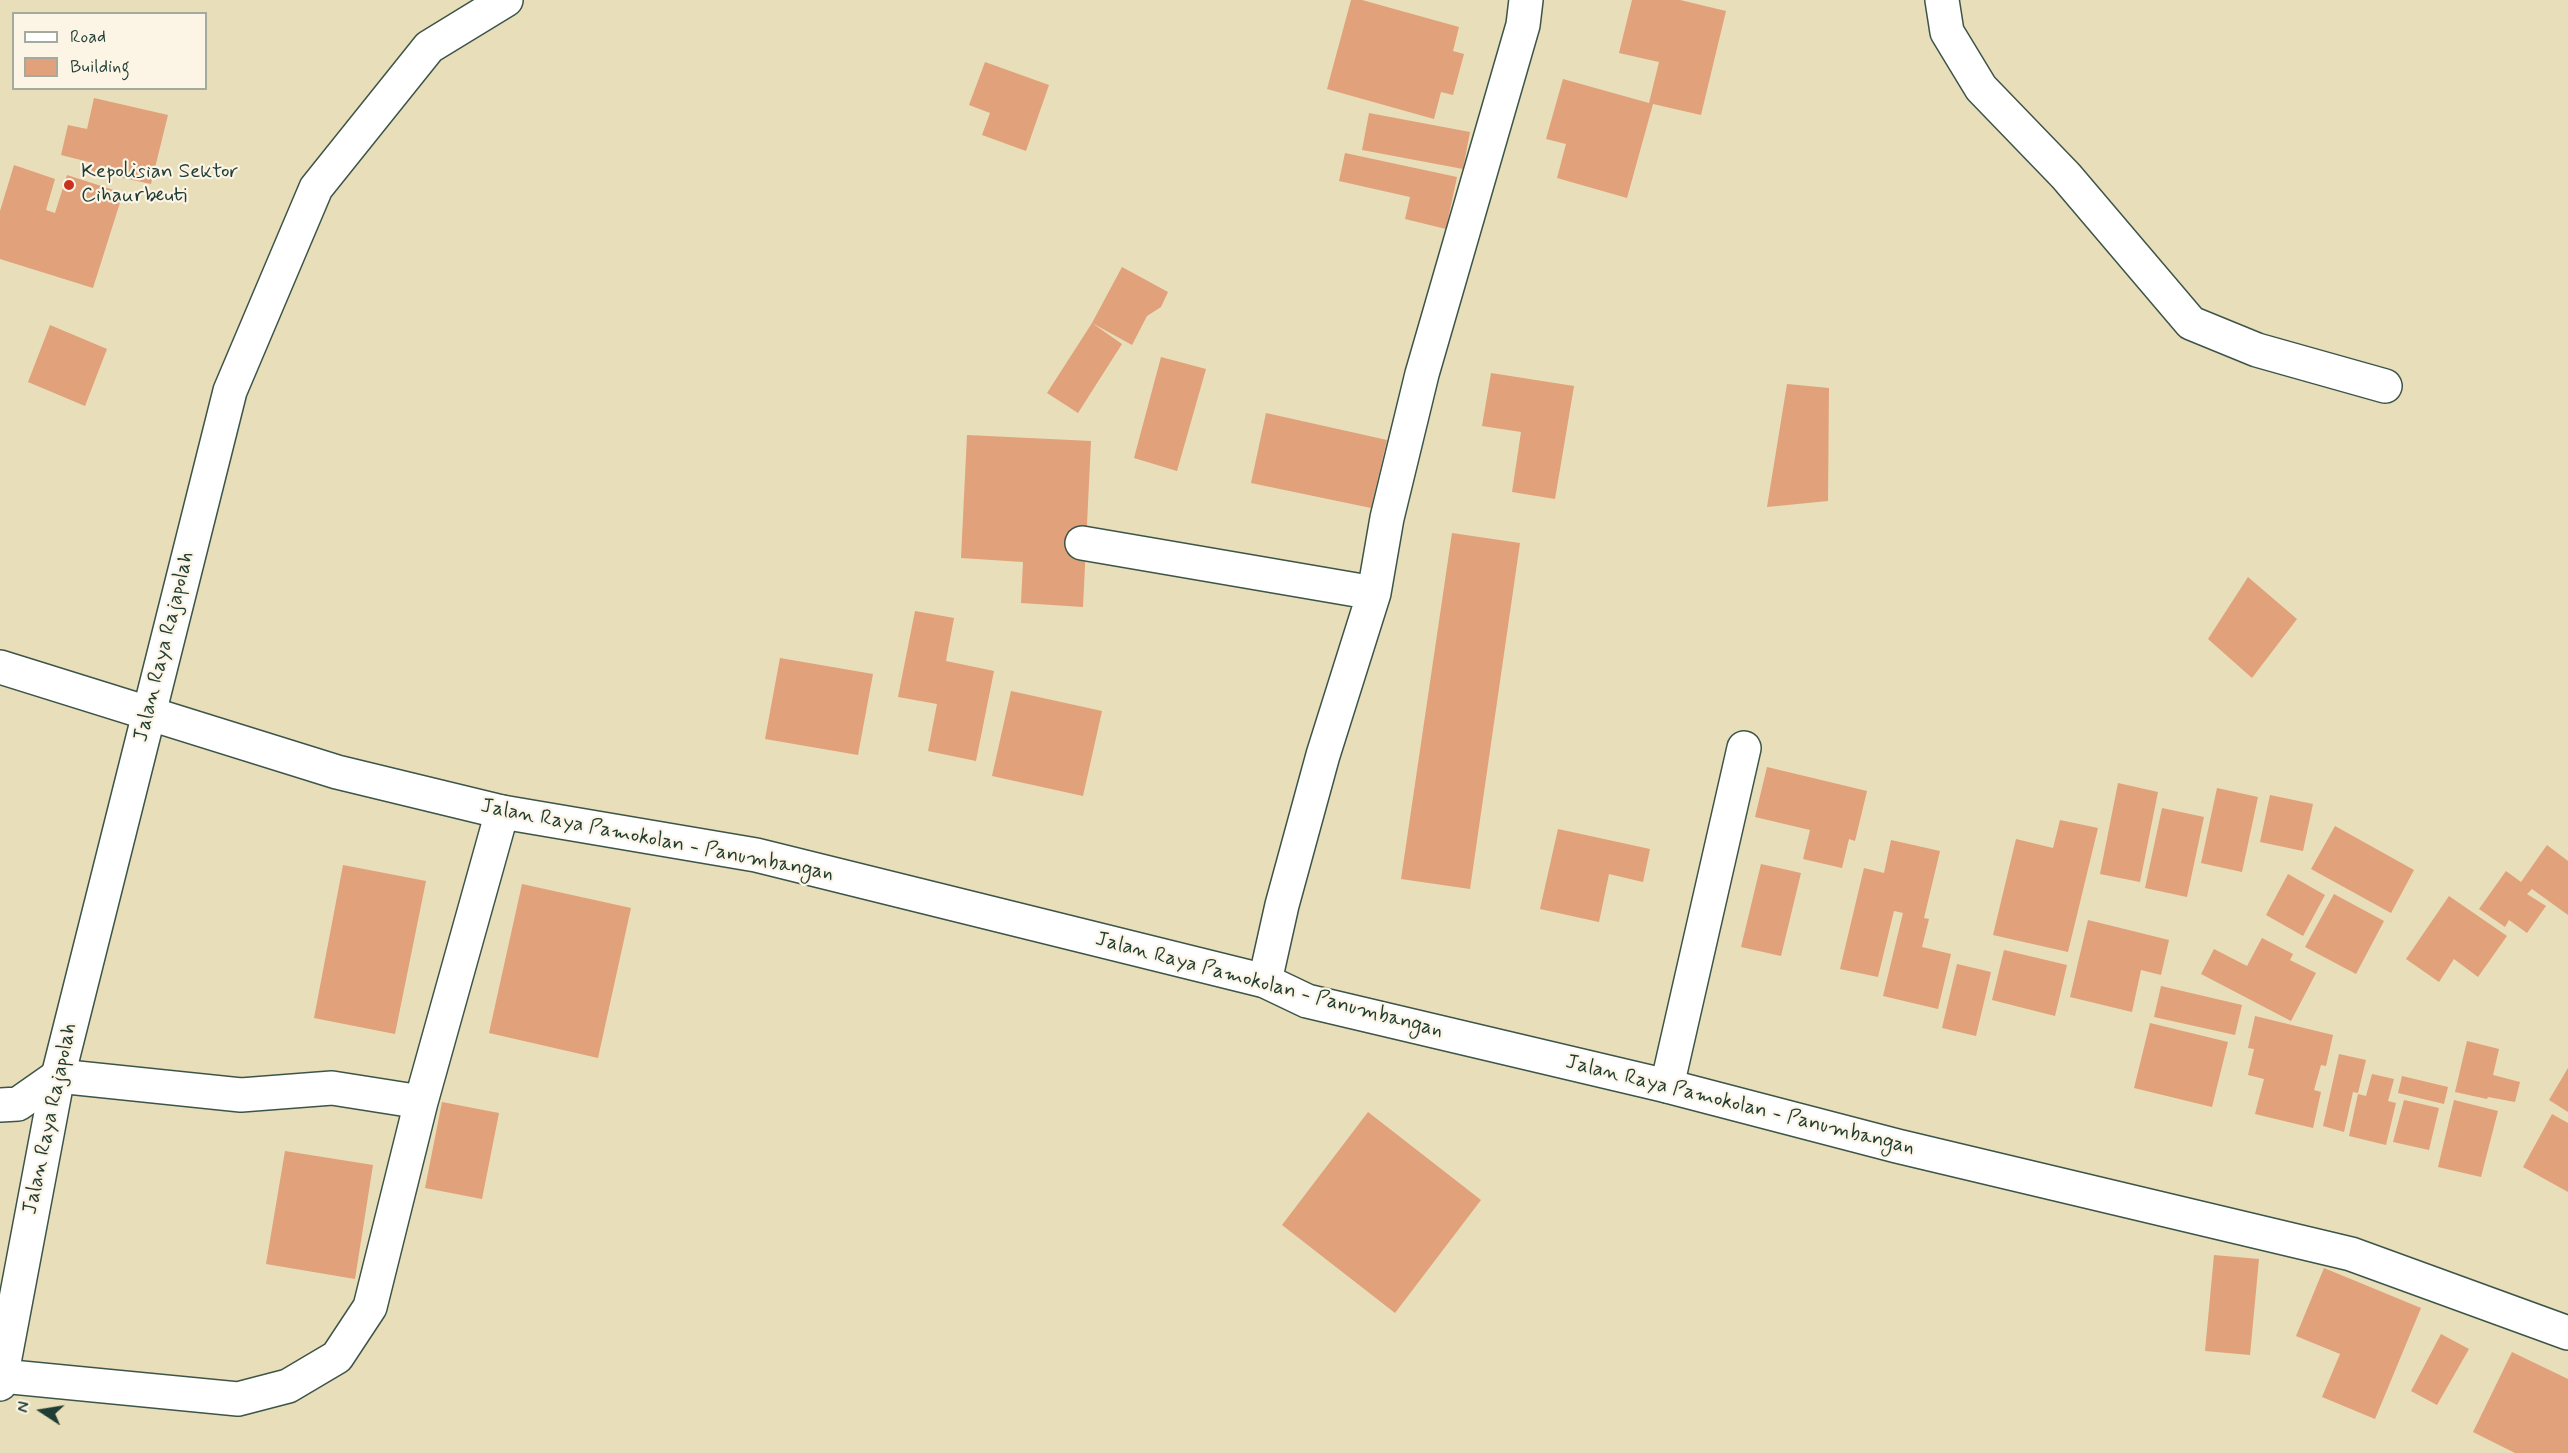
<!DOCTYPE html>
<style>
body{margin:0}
#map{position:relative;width:2568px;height:1453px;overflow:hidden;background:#e8deba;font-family:Mynerve,sans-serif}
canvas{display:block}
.legend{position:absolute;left:12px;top:12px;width:195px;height:78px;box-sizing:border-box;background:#fcf5e5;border:2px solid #a4ab9e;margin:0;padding:8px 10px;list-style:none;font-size:18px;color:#1f3d34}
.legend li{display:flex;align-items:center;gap:12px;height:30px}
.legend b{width:30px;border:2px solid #a4ab9e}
.north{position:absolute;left:12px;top:1381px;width:60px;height:60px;-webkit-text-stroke:4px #fcf5e5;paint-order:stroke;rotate:282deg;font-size:16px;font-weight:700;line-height:24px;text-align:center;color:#1f3d34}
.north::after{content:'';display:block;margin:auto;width:21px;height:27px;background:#1f3d34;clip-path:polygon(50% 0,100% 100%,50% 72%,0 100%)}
</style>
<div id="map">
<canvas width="2568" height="1453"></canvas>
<ul class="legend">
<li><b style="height:8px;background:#fff"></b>Road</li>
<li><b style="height:16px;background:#e0a17b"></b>Building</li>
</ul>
<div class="north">N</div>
</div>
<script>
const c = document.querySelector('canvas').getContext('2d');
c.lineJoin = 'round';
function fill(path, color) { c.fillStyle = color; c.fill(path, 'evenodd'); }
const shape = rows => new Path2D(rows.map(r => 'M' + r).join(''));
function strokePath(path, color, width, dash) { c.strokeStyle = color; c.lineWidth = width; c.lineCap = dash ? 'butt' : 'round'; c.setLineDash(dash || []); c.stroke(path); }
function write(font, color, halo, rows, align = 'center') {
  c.font = font + ' Mynerve,sans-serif'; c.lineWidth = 4.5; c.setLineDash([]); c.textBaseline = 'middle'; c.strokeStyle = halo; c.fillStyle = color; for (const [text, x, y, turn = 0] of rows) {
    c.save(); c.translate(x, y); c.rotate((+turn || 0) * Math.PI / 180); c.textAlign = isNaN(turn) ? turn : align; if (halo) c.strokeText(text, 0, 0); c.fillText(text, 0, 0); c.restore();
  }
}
fill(shape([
 [1351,0,1362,0,1459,27,1453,51,1464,54,1453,95,1441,92,1434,119,1327,89],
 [1632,0,1680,0,1726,11,1701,115,1653,104,1627,198,1557,178,1566,144,1546,139,1563,79,1649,103,1659,62,1619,53],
 [985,62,1049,85,1026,151,982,135,990,113,969,105],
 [94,98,168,115,151,184,91,171,93,163,61,155,68,125,87,129],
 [1369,113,1470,132,1463,169,1362,150],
 [1345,153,1457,177,1446,229,1405,219,1410,197,1339,181],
 [14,165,55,179,46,210,55,213,67,175,123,193,93,288,0,259,0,211],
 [1122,267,1168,292,1161,307,1147,316,1132,345,1092,323],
 [1092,323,1122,344,1078,413,1047,393],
 [50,325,107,349,85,406,28,382],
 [1161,357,1206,369,1177,471,1134,458],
 [1491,373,1574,386,1555,499,1512,492,1521,432,1482,426],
 [1787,384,1829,388,1828,501,1767,507],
 [1266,413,1387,440,1371,508,1251,483],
 [967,435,1091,441,1083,607,1021,603,1023,562,961,558],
 [1452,533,1520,543,1470,889,1401,879],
 [2248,577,2297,619,2252,678,2208,639],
 [915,611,954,618,946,661,994,671,976,761,928,751,937,704,898,697],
 [780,658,873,674,858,755,765,739],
 [1011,691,1102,711,1083,796,992,776],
 [1767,767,1867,791,1855,841,1849,839,1842,868,1803,859,1810,830,1755,817],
 [2118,783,2158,792,2140,882,2100,874],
 [2217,788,2258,797,2242,872,2201,863],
 [2270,795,2313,804,2303,851,2260,842],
 [2162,808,2204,817,2187,897,2145,888],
 [2060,820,2098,828,2068,952,1993,935,2016,839,2053,848],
 [2335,826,2414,870,2391,913,2311,869],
 [1558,829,1650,849,1643,882,1609,874,1599,922,1540,909],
 [1891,840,1940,851,1924,918,1929,919,1922,947,1951,954,1938,1009,1883,996,1903,913,1894,911,1878,977,1840,969,1864,868,1884,873],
 [2547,845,2568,861,2568,915,2532,889,2527,894,2546,906,2527,933,2509,920,2505,927,2479,909,2506,871,2521,882],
 [1761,864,1801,873,1781,956,1741,947],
 [343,865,426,881,395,1034,314,1018],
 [2288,874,2325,895,2303,936,2266,915],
 [522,884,631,908,598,1058,489,1033],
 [2334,894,2384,921,2356,974,2305,947],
 [2449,896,2507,936,2478,977,2454,959,2439,982,2406,959],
 [2088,920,2169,940,2161,975,2141,970,2132,1012,2070,997],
 [2262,938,2293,954,2290,960,2316,973,2291,1021,2201,974,2214,949,2247,966],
 [2004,950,2067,965,2055,1016,1992,1000],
 [1957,964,1991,972,1976,1036,1942,1028],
 [2161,986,2242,1005,2235,1035,2154,1017],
 [2255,1016,2333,1035,2326,1066,2321,1065,2314,1090,2321,1092,2313,1128,2255,1114,2264,1079,2248,1075,2254,1049,2248,1048],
 [2150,1023,2228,1042,2212,1107,2134,1088],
 [2467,1041,2499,1049,2493,1075,2520,1082,2515,1102,2488,1097,2487,1099,2455,1092],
 [2339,1054,2366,1060,2358,1093,2353,1092,2344,1132,2323,1126],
 [2568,1068,2568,1112,2549,1100],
 [2372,1074,2394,1079,2388,1101,2396,1103,2386,1145,2349,1136,2358,1094,2366,1096],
 [2402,1076,2448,1087,2444,1104,2398,1093],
 [2404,1100,2439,1108,2429,1150,2393,1142],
 [2454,1100,2498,1111,2481,1177,2438,1167],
 [442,1102,499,1113,482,1199,425,1188],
 [1368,1112,1481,1200,1395,1313,1282,1225],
 [2552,1114,2568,1123,2568,1192,2523,1167],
 [285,1151,373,1165,355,1279,266,1264],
 [2214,1255,2259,1259,2250,1355,2205,1351],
 [2324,1268,2421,1308,2375,1419,2322,1397,2340,1354,2296,1336],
 [2441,1334,2469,1349,2437,1405,2411,1391],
 [2512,1352,2568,1379,2568,1453,2515,1453,2473,1432]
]), '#e0a17b');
const minor = shape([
 [1942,0,1947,32,1981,88,2066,176,2191,323,2257,350,2385,386],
 [1082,543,1374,593],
 [1265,981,1282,905,1323,755,1374,593,1387,518,1422,374,1523,25,1526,0],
 [1667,1086,1744,748],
 [421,1102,502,812],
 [0,1105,18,1104,58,1076,241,1095,332,1088,421,1102,370,1307,337,1357,288,1386,238,1399,1,1376]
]);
const major = shape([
 [0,667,337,772,502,812,756,855,1265,981,1307,1001,1667,1086,1897,1146,2351,1254,2568,1333]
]);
const highway = shape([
 [0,1384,58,1076,230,391,316,188,429,47,506,0]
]);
strokePath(minor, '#3d5548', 36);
strokePath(major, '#3d5548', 36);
strokePath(highway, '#3d5548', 36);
strokePath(minor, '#fff', 33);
strokePath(major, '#fff', 33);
strokePath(highway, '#fff', 33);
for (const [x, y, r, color] of [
 [69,185,6,"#c8321e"]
]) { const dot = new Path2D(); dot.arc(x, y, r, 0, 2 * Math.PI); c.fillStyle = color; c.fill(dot); strokePath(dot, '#fcf5e5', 2); }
write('21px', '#1f3d34', '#fcf5e5', [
 ["Kepolisian Sektor",81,173],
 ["Cihaurbeuti",81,197]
], 'left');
write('21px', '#1f3d34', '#fcf5e5', [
 ["Jalan Raya Rajapolah",165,647,-76],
 ["Jalan Raya Pamokolan - Panumbangan",657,841,11],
 ["Jalan Raya Pamokolan - Panumbangan",1269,986,15],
 ["Jalan Raya Pamokolan - Panumbangan",1740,1106,14],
 ["Jalan Raya Rajapolah",51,1119,-78]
]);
</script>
